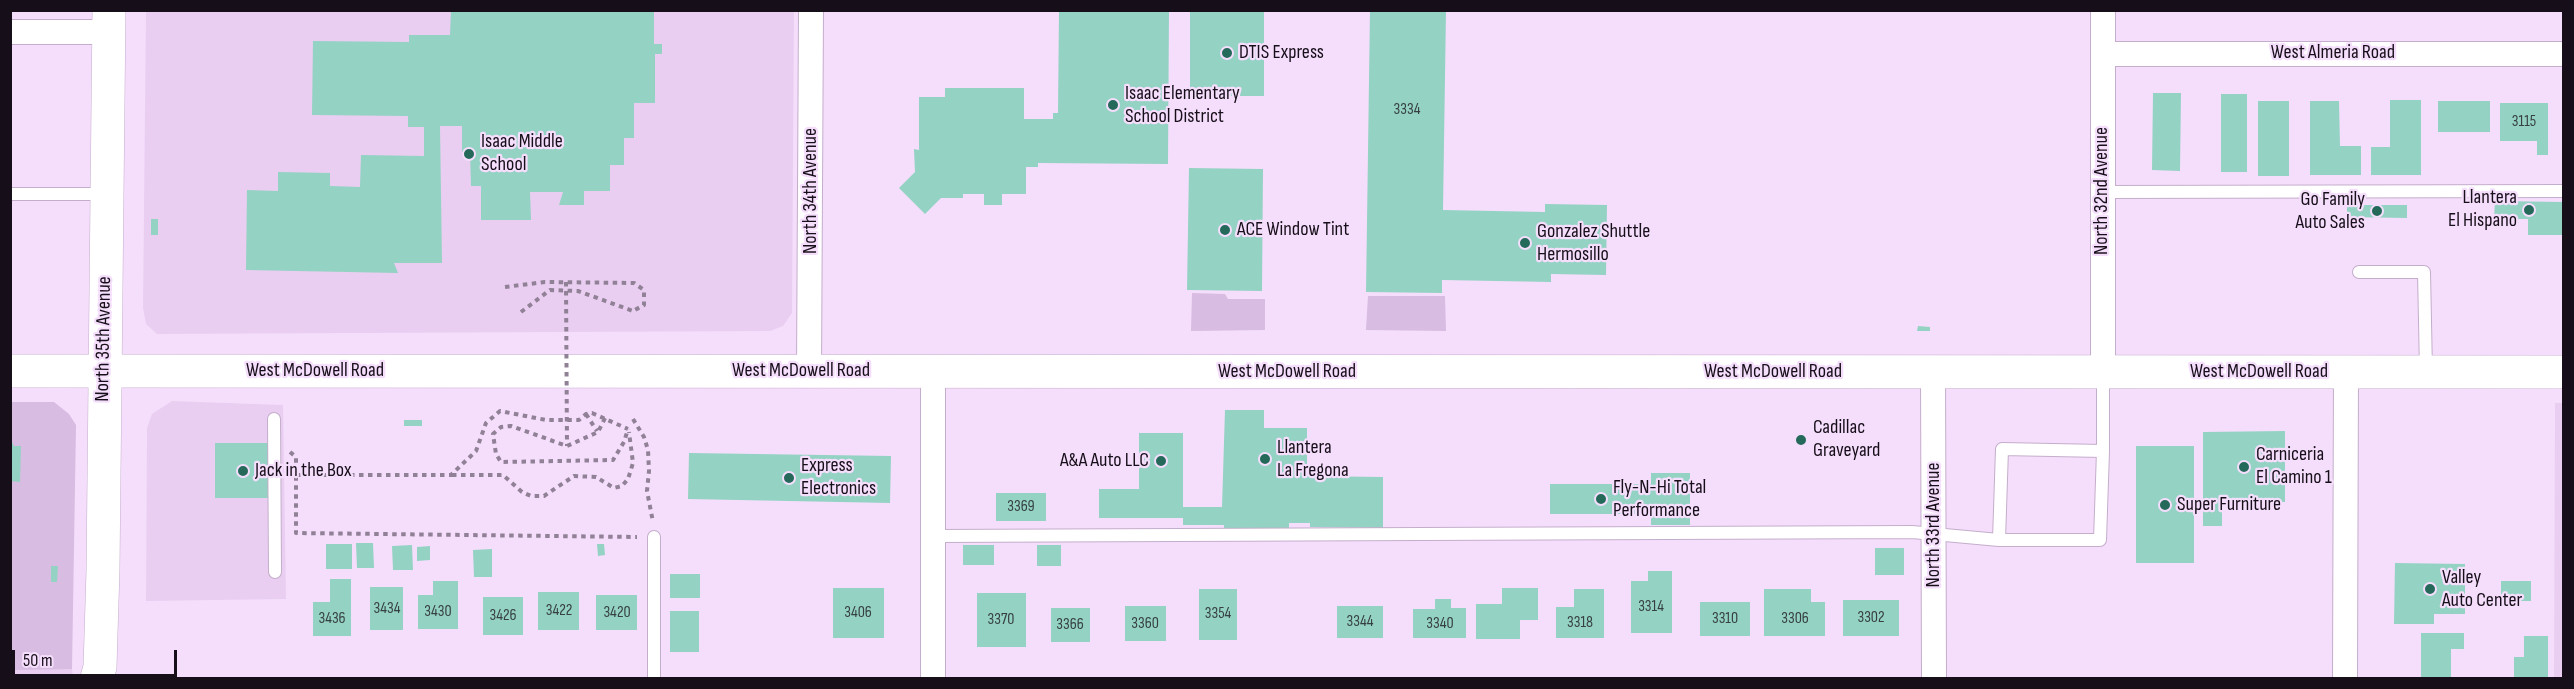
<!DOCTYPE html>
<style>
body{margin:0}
#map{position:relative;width:2574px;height:689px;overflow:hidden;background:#f5defc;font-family:"Sofia Sans Condensed",sans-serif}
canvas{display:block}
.frame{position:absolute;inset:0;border:12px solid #160e18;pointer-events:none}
.scale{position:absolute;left:12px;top:650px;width:165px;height:27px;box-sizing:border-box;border:3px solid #160e18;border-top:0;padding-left:8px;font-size:18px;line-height:21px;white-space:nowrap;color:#160e18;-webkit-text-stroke:4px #f5defc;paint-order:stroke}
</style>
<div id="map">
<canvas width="2574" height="689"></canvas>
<div class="frame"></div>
<div class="scale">50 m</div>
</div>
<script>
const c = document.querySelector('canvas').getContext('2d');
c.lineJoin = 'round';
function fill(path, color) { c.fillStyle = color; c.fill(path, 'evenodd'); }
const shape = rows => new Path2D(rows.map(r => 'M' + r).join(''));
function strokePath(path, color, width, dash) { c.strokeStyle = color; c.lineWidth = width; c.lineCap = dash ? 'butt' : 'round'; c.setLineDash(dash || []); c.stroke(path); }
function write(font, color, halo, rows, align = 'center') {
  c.font = font + ' "Sofia Sans Condensed",sans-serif'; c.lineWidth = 4.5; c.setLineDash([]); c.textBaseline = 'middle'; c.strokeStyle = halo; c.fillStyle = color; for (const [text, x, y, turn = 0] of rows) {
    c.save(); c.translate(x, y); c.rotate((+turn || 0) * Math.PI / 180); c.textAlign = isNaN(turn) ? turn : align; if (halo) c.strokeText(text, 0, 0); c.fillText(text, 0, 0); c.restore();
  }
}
fill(shape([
 [146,11,794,11,792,313,783,326,770,331,157,334,146,324,143,308],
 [172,401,283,405,286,599,146,601,147,428,152,414],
 [2555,403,2564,403,2563,678,2554,678],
 [11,669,72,669,73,678,11,678]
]), '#e9cef1');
fill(shape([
 [1192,293,1225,294,1228,299,1265,299,1265,330,1191,331],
 [1368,296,1445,296,1446,331,1366,330],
 [10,402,54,402,69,414,76,425,72,669,11,670]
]), '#d8bce1');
fill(shape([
 [451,10,654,10,654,44,662,44,662,54,655,54,655,103,634,103,634,138,624,138,624,165,610,165,610,191,584,191,584,205,559,205,563,192,530,192,531,220,481,220,481,186,471,186,470,152,462,152,462,126,440,126,442,263,394,263,398,273,246,270,247,190,278,191,278,172,330,173,330,186,360,187,361,155,424,156,424,127,408,127,408,116,312,115,313,41,409,42,409,35,450,35],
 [1059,10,1169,10,1168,164,1038,163,1038,167,1026,167,1026,194,1002,194,1002,205,984,205,984,194,963,194,963,198,941,198,925,214,899,188,915,172,914,149,919,150,919,97,945,97,945,88,1024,88,1024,119,1053,119,1053,113,1058,113],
 [1190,10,1264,10,1264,96,1190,96],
 [1370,10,1446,10,1443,210,1545,212,1545,204,1607,205,1606,275,1551,274,1551,282,1442,280,1442,293,1366,292],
 [2153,93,2181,93,2180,171,2152,170],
 [2221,94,2247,94,2247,172,2221,172],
 [2390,100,2421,100,2421,175,2371,175,2371,147,2390,147],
 [2258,101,2289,101,2289,176,2258,176],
 [2310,101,2339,101,2340,146,2361,146,2361,175,2310,175],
 [2438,101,2490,101,2490,132,2438,132],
 [2500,103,2548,103,2548,155,2537,155,2537,141,2500,141],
 [1189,168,1263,169,1262,291,1187,290],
 [2495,201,2564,202,2564,235,2528,235,2528,219,2494,219],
 [2347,205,2407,205,2407,218,2347,217],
 [151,219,158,219,158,235,151,235],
 [1918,326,1930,327,1930,331,1917,331],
 [1225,410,1264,410,1264,428,1307,428,1307,476,1383,477,1383,528,1310,527,1310,523,1289,523,1289,528,1224,528,1224,525,1183,525,1183,518,1099,518,1099,489,1139,489,1139,433,1183,433,1183,507,1222,507],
 [404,420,422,420,422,426,404,426],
 [2285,431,2285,502,2222,502,2222,526,2203,526,2203,432],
 [10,438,14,446,21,446,20,482,10,481],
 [215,443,270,443,271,498,215,498],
 [2136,446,2194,446,2194,563,2136,563],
 [689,453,891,456,890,503,688,499],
 [1651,473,1690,473,1690,525,1651,525,1651,514,1550,514,1550,484,1651,484],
 [996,493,1046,493,1046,521,996,521],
 [356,543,373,543,374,568,357,568],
 [326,544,352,544,352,569,326,569],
 [597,544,604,544,605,555,598,556],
 [412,545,413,570,393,570,392,546],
 [963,545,994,545,994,565,963,565],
 [1037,545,1061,545,1061,566,1037,566],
 [430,546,430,560,417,561,417,547],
 [1875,548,1904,548,1904,575,1875,575],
 [492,549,492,577,474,577,473,550],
 [2395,563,2465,564,2465,614,2434,614,2434,624,2394,624],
 [51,566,58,566,57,582,51,582],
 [1648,571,1672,571,1672,633,1631,633,1631,581,1648,581],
 [670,574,700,574,700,598,670,598],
 [330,579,351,579,351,636,313,636,313,602,330,602],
 [433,581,458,581,458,629,418,629,418,595,433,595],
 [2501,581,2531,581,2531,601,2501,601],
 [370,587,403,587,403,630,370,630],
 [833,588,884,588,884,638,833,638],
 [1502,588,1538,588,1538,620,1520,620,1520,639,1476,639,1476,604,1502,604],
 [1199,589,1237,589,1237,640,1199,640],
 [1574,589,1604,589,1604,638,1556,638,1556,607,1574,607],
 [1764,589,1811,589,1811,602,1825,602,1825,636,1764,636],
 [538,592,579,592,579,630,538,630],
 [977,593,1026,593,1026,647,977,647],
 [596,595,637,595,637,630,596,630],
 [483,597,523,597,523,635,483,635],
 [1435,599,1451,599,1451,608,1466,608,1466,638,1413,638,1413,609,1435,609],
 [1843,600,1899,600,1899,636,1843,636],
 [1700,602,1750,602,1750,636,1700,636],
 [1125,606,1166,606,1166,641,1125,641],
 [1337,606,1383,606,1383,638,1337,638],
 [1051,608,1090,608,1090,642,1051,642],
 [670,611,699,611,699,652,670,652],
 [2421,633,2464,633,2464,649,2451,649,2451,678,2421,678],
 [2524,636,2548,636,2548,678,2514,678,2514,657,2524,657]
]), '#94d2c3');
const service = shape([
 [2102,192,2564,191],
 [10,194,105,194],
 [2359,272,2424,272,2426,371],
 [274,419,275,572],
 [933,536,1912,532,1999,540,2002,449,2103,451,2103,372],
 [654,537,654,678],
 [1999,540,2100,540,2103,451]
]);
const minor = shape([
 [10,32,108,32],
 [2103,54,2564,54],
 [809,371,811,10],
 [1933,372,1934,678],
 [2103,372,2103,10],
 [933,678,933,371],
 [2345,678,2346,372]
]);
const secondary = shape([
 [97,678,100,667,103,570,109,10]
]);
const primary = shape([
 [10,371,2564,372]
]);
strokePath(service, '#c4aecb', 14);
strokePath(minor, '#c4aecb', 26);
strokePath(secondary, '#c4aecb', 34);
strokePath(primary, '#c4aecb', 34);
strokePath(shape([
 [505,287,545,282,634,283,644,290,644,305,633,311],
 [586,414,597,431],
 [605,418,598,432,567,446,511,426,501,427,493,434,496,454,501,462,613,460,624,442,628,429],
 [633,419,644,437,648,450,649,471,647,491,653,522],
 [290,452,296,457,296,533,637,537],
 [296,475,451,475,476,451,486,423,500,411,546,420,579,420,586,414,592,413,628,429],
 [452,475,503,475,522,492,531,496,544,496,574,476,596,477,614,488,622,486,628,479,633,463,629,432]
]), '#918196', 4, [4.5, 4.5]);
strokePath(service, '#fff', 12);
strokePath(minor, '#fff', 24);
strokePath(secondary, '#fff', 33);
strokePath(primary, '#fff', 33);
strokePath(shape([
 [566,282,567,446],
 [521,312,550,290,578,291,633,311]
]), '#918196', 4, [4.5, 4.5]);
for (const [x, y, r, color] of [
 [1227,53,6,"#25695b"],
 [1113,105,6,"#25695b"],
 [469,154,6,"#25695b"],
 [2529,210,6,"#25695b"],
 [2377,211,6,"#25695b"],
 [1225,230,6,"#25695b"],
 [1525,243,6,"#25695b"],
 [1801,440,6,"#25695b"],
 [1265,459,6,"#25695b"],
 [1161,461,6,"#25695b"],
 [2244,467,6,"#25695b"],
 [243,471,6,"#25695b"],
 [789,478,6,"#25695b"],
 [1601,499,6,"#25695b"],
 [2165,505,6,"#25695b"],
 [2430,589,6,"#25695b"]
]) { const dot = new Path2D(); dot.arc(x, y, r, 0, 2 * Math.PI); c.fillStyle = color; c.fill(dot); strokePath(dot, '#f5defc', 2); }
write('16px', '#363f43', null, [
 ["3334",1407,110],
 ["3115",2524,122],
 ["3369",1021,507],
 ["3314",1651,607],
 ["3434",387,609],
 ["3422",559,611],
 ["3430",438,612],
 ["3420",617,613],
 ["3406",858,613],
 ["3354",1218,614],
 ["3426",503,616],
 ["3302",1871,618],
 ["3436",332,619],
 ["3310",1725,619],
 ["3306",1795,619],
 ["3370",1001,620],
 ["3344",1360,622],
 ["3318",1580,623],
 ["3360",1145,624],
 ["3340",1440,624],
 ["3366",1070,625]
]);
write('20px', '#160e18', '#f5defc', [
 ["DTIS Express",1239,53],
 ["Isaac Elementary",1125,94],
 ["School District",1125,117],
 ["Isaac Middle",481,142],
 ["School",481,165],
 ["Llantera",2517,198,"right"],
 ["El Hispano",2517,221,"right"],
 ["Go Family",2365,200,"right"],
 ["Auto Sales",2365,223,"right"],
 ["ACE Window Tint",1237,230],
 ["Gonzalez Shuttle",1537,232],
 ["Hermosillo",1537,255],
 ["Cadillac",1813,428],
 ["Graveyard",1813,451],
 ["Llantera",1277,448],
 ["La Fregona",1277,471],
 ["Carniceria",2256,455],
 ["El Camino 1",2256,478],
 ["A&A Auto LLC",1149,461,"right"],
 ["Express",801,466],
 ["Electronics",801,489],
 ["Jack in the Box",255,471],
 ["Fly-N-Hi Total",1613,488],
 ["Performance",1613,511],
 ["Super Furniture",2177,505],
 ["Valley",2442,578],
 ["Auto Center",2442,601]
], 'left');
write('20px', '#160e18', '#f5defc', [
 ["West Almeria Road",2333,53],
 ["North 34th Avenue",811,191,-90],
 ["North 32nd Avenue",2102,191,-90],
 ["North 35th Avenue",104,339,-89],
 ["West McDowell Road",315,371],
 ["West McDowell Road",801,371],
 ["West McDowell Road",1287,372],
 ["West McDowell Road",1773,372],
 ["West McDowell Road",2259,372],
 ["North 33rd Avenue",1934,525,-90]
]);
</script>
